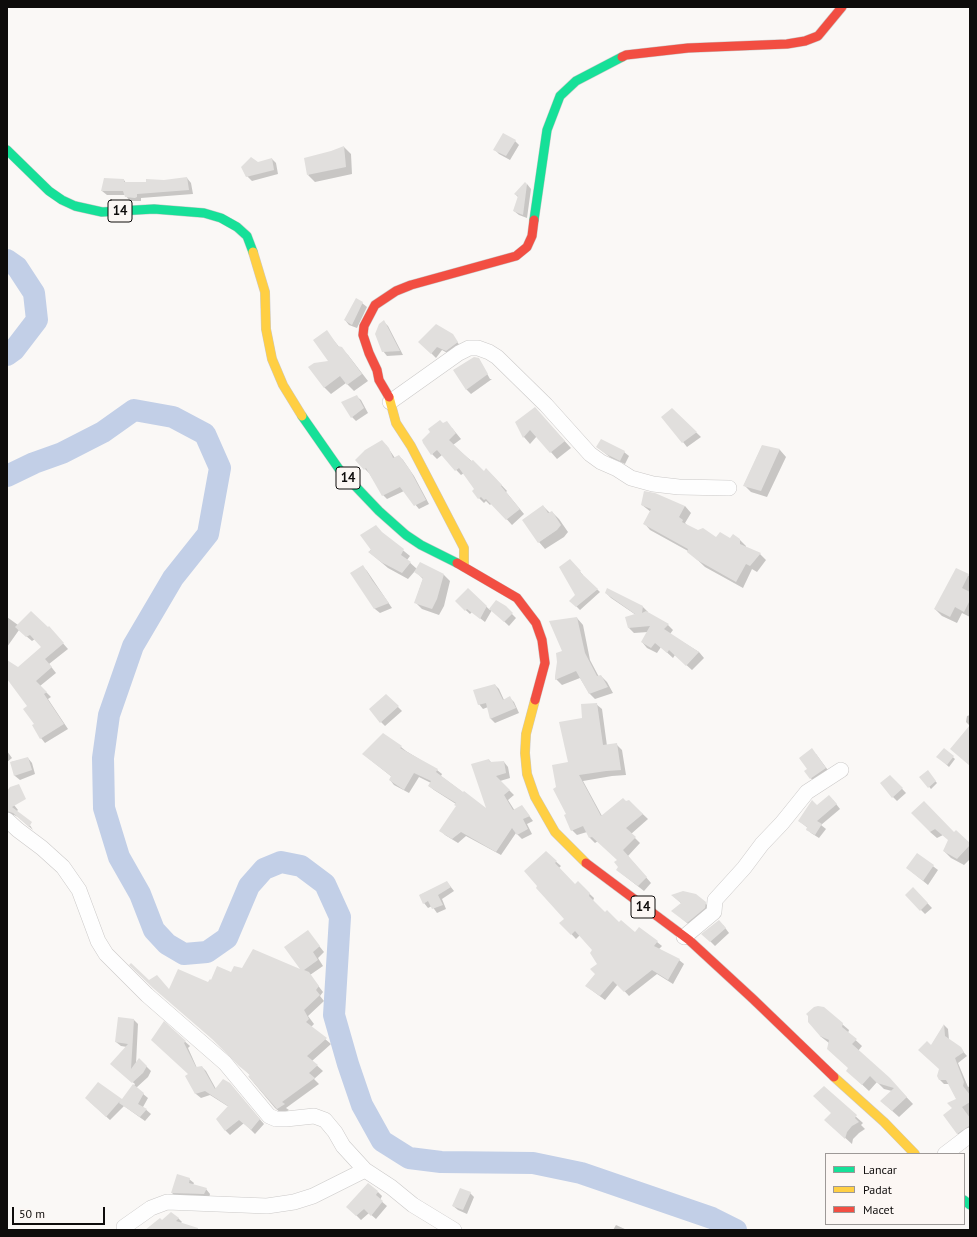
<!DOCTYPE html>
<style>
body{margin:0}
#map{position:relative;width:977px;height:1237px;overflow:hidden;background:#faf8f6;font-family:"PT Sans",sans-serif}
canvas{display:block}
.frame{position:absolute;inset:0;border:8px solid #0e0c0b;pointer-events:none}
.legend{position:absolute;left:825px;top:1153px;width:140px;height:72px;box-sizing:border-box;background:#fcf7f4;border:1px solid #9d9997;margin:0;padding:5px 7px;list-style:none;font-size:12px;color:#0e0c0b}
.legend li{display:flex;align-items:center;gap:8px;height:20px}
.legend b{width:20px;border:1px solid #9d9997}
.scale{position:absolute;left:12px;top:1207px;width:93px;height:18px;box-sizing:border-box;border:2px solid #0e0c0b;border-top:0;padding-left:5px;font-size:12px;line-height:14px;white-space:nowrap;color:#0e0c0b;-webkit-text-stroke:3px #fcf7f4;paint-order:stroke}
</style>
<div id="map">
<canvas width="977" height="1237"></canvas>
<div class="frame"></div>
<ul class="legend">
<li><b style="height:5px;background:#16e098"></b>Lancar</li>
<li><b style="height:5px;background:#ffcf43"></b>Padat</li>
<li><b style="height:5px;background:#f24e42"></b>Macet</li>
</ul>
<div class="scale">50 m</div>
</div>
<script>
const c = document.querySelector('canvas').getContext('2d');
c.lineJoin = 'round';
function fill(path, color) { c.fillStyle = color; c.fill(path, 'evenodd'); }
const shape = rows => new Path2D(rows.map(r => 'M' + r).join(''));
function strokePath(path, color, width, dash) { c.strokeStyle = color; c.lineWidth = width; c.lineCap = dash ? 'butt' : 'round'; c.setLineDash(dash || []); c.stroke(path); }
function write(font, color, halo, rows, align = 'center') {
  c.font = font + ' "PT Sans",sans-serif'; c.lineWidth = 3; c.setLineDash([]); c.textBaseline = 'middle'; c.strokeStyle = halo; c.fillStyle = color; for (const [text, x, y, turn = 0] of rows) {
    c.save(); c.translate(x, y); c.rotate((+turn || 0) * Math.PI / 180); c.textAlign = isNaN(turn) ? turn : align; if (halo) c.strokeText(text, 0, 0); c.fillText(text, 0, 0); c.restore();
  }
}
fill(shape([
 [515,141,519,145,510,160,499,154,495,150],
 [344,147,351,154,352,174,315,182,308,175,331,152],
 [272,159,276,163,278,174,252,181,247,176,257,164],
 [187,178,191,183,193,194,141,198,141,201,130,201,125,195,107,195,102,191,124,180,126,183,146,183],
 [527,184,531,189,527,218,519,215,514,211,519,198,515,194],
 [362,303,367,307,357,328,349,325,345,320],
 [384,322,388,326,403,355,387,356,383,351],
 [326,331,340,348,348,355,368,381,354,391,346,383,331,394,324,387,330,362],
 [452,335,461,347,451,355,442,350,436,358,420,342],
 [479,359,490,379,492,379,471,394,467,390,454,370],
 [356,396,361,400,368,413,356,421,352,417],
 [672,409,701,437,687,447,683,442],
 [541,415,571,448,557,459,537,436,530,444,524,437,516,423],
 [452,428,461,439,453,445,484,472,491,474,507,491,506,492,524,514,512,525,492,503,490,505,486,501,484,503,479,498,476,489,464,473,461,475,442,455,437,459,432,454],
 [386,445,395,458,399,456,403,460,414,476,429,504,419,509,404,491,387,499,383,495,369,473,356,460],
 [762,446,780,450,786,457,767,497,751,492,744,485],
 [597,447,624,452,629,456,625,464,611,458],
 [642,505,685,506,691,513,685,523,688,526,717,539,740,540,746,546,746,548,760,554,766,560,757,572,752,569,743,588,705,567,688,551,650,530,644,523,651,512],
 [543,506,550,513,552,512,559,519,568,532,564,537,545,549,539,542],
 [383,534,410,556,407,560,417,569,444,575,450,581,444,606,439,615,422,609,415,602,423,579,415,571,408,579,388,568,369,552],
 [570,561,583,575,582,575,600,592,580,610,571,601,577,595],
 [363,567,367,571,392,608,380,613,375,609,351,573],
 [968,575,970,577,970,617,962,613,957,623,942,616,935,609],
 [468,590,490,610,496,602,505,607,516,618,509,626,492,610,485,622,472,612,470,614,456,601],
 [606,593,642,606,648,612,648,613,668,625,673,630,670,634,699,652,704,658,692,670,675,655,673,658,661,647,657,653,647,648,642,642,648,632,634,633,629,628,636,615,611,598],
 [7,617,18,625,53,632,68,649,49,664,56,673,40,686,51,697,48,699,68,729,45,743,41,738,29,707,7,678,7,661,18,669,43,647,35,639,32,641,19,630,7,647],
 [577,618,583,625,590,660,599,677,601,676,607,682,613,693,595,699,589,693,580,678,562,685,556,679,563,652],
 [495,685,499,689,504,700,509,697,514,702,519,713,495,723,491,719,488,707,483,709,479,704],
 [386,695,402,711,385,726,381,722],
 [596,704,602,709,607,746,617,745,622,750,626,775,612,776,583,781,602,816,629,801,648,819,631,834,640,843,628,856,651,883,644,891,617,870,619,867,618,860,598,841,595,843,590,838,587,832,577,835,570,828,567,814,557,788,569,762,583,719],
 [970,715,970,726,966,722,967,716],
 [401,747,406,751,437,770,442,774,441,776,488,811,489,760,492,763,504,762,508,767,510,778,500,781,514,795,508,800,515,811,522,806,533,821,527,824,532,834,522,839,516,833,501,855,466,836,458,843,445,835,441,831,457,806,456,804,434,790,429,786,431,783,419,777,409,793,394,785,390,780,392,777,368,758],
 [944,749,955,759,949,767,940,759],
 [7,751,12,758,7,762],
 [816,754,830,773,815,783,805,771,808,769],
 [28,758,32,763,35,774,20,780,15,776,11,762],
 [927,772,937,783,931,789,921,777],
 [890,776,906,793,897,801,893,797],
 [7,796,18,810,16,812,26,819,33,830,18,817,14,815,10,815,7,813],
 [833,800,840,809,821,825,826,829,819,838,811,833,807,829,808,828,799,821,817,806],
 [924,802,955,834,970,845,970,859,964,865,951,858,944,851,949,840,943,835,937,838,930,832],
 [546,853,561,866,558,869,575,886,578,883,594,898,593,901,605,913,619,924,635,933,657,942,662,946,659,949,679,960,684,964,673,984,657,974,629,996,618,984,605,1000,586,986,596,974,599,964,594,950,580,935,576,939,561,923,565,919],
 [917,854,938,870,928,885,912,872],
 [447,882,454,891,442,899,446,909,437,913,432,906,428,908,424,903,420,895],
 [913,888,932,908,925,914,906,895],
 [673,896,705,903,712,910,694,929,673,911,682,904],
 [723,925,729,933,715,946,703,934],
 [308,932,324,952,318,958,323,966,310,975,323,992,320,996,324,1001,308,1016,314,1024,311,1027,331,1044,312,1061,323,1071,314,1079,319,1084,286,1108,289,1110,282,1114,275,1108,249,1077,251,1076,218,1043,149,981,169,990,209,983,242,969,303,971],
 [119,1018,134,1020,138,1024,136,1064,139,1059,151,1071,148,1077,136,1088,148,1098,143,1107,151,1114,145,1121,124,1106,110,1120,90,1102,122,1101,135,1084,111,1064,127,1047,121,1046,116,1042],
 [164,1023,190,1046,188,1048,197,1068,202,1067,206,1071,216,1089,234,1089,264,1124,255,1134,244,1123,230,1135,226,1131,217,1119,229,1107,210,1095,201,1098,196,1094,186,1076,190,1074],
 [842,1024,849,1030,848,1033,862,1046,858,1051,896,1086,913,1104,899,1117,881,1101,892,1091,884,1089,877,1082,869,1091,854,1077,849,1068,829,1043,820,1036],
 [944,1025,948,1029,949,1040,960,1048,967,1056,958,1063,968,1087,970,1086,970,1132,962,1137,957,1133,954,1108,957,1100,949,1084,944,1084,940,1080,940,1069,931,1046],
 [824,1088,863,1123,861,1125,865,1129,859,1133,853,1139,852,1144,832,1126,832,1113],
 [189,1179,194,1183,193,1185,206,1189,210,1194,209,1198,176,1197,172,1193],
 [378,1192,382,1196,380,1200,387,1206,376,1219,369,1213,361,1220,352,1211],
 [470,1193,474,1197,467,1214,458,1210,453,1206],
 [178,1218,182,1222,181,1223,197,1230,146,1230,162,1221],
 [616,1225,627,1230,613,1230]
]), '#0003');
strokePath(shape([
 [7,260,17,267,34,293,37,320,14,350,7,355],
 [7,476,34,463,62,453,103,432,134,410,173,417,205,434,220,468,208,534,173,578,133,646,109,715,103,758,104,808,119,857,140,894,154,930,167,944,184,954,207,952,227,938,249,886,264,869,281,862,301,866,325,884,340,917,334,1015,348,1064,362,1105,382,1141,409,1158,441,1162,533,1163,581,1173,712,1218,736,1230]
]), '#c2cfe7', 22);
fill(shape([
 [503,133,516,140,506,156,493,150],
 [344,146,346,167,307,175,304,158,331,151],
 [251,157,258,162,272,158,274,170,246,177,241,167],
 [187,177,189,190,137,194,137,197,135,198,125,197,123,191,101,191,104,178,124,179,124,182,146,182,146,179,164,180],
 [525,182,527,184,523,215,513,211,518,196,514,194],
 [356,298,363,302,352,325,344,320],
 [384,320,400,351,382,352,375,334,379,324],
 [436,324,453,334,458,342,446,351,437,347,431,354,418,342],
 [327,330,338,346,342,347,362,374,347,385,340,376,324,388,308,367,314,363,328,361,313,340],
 [474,357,479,358,488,374,466,390,453,370],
 [357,395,364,408,351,418,341,402],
 [535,407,565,441,550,453,530,430,523,438,515,422],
 [672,408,697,432,682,443,661,417],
 [440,420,443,423,447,421,456,433,449,440,471,461,473,460,484,471,486,468,502,485,501,486,520,509,506,520,486,499,484,500,481,497,478,499,472,491,474,489,459,468,455,471,437,450,431,455,423,443,422,440,430,432,428,429],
 [601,439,625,451,620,461,606,454,596,447],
 [382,440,389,448,393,458,399,455,410,470,426,500,414,506,400,487,382,496,366,468,364,470,355,460,365,450],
 [762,445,780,449,761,491,743,486],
 [644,491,655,493,685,506,679,517,683,520,682,522,698,530,703,528,716,537,720,532,730,538,733,534,740,539,740,544,761,553,750,566,746,564,736,582,697,560,687,552,688,549,643,524,651,509,641,505],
 [543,505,548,513,552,511,561,525,557,530,538,543,522,520],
 [376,525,382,532,404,549,401,555,411,562,402,573,381,562,368,552,371,550,360,535],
 [570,559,581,571,580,572,598,589,576,607,569,601,575,595,559,567],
 [420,562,444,574,437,599,432,609,414,603,423,578,414,572],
 [363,565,372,580,389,603,374,609,350,573],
 [956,568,969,574,962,588,970,592,970,600,964,612,955,607,950,617,934,609],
 [468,588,487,606,480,619,467,609,465,611,455,601],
 [607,588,643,606,642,613,646,611,669,624,664,629,699,652,686,666,669,650,667,653,655,643,651,648,641,642,650,626,628,628,625,617,635,614,605,593],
 [496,600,506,606,513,613,504,622,489,609],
 [31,611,48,627,49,626,64,643,45,659,52,667,36,681,47,692,44,694,64,724,40,739,32,725,34,724,23,709,27,706,7,679,7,660,18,667,41,647,30,635,26,637,15,627],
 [577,617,585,653,597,676,601,675,608,687,589,694,576,671,555,680,555,676,557,662,556,653,562,651,549,621],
 [495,684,503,700,510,696,516,708,490,719,486,703,478,705,473,690],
 [386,694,399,706,380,723,369,709],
 [597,703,603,745,617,743,621,770,606,771,579,775,601,816,623,798,626,801,629,800,643,814,626,828,636,837,623,850,647,877,638,886,616,870,618,867,614,862,617,860,592,837,589,838,583,826,571,831,570,829,564,815,566,814,553,789,556,787,552,765,568,762,559,722,582,718,581,704],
 [970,725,970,766,950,749],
 [383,733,402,746,400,748,438,769,436,772,463,792,464,791,486,808,471,764,489,759,490,762,504,761,506,773,496,776,510,790,504,795,513,810,522,805,530,816,523,819,528,829,517,835,512,828,496,852,461,832,452,839,439,831,456,806,454,805,456,803,428,786,431,781,414,773,404,790,389,780,391,776,362,754],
 [812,748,826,768,810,779,804,771,807,769,799,758],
 [944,748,954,756,947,765,936,757],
 [28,757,32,770,14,776,10,762],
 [928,770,936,781,928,788,919,777],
 [890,775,903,788,892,798,880,783],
 [19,784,26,799,12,807,32,822,29,827,13,813,7,811,7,791,10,787],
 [829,795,837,804,817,821,822,824,815,835,806,830,807,827,798,821,812,800,817,805],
 [924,801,954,832,956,830,970,843,970,845,957,859,943,851,948,840,935,829,930,832,911,813],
 [546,851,557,861,555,863,575,884,578,881,590,893,589,896,605,912,607,910,619,922,621,920,635,932,639,927,658,941,654,946,680,959,668,980,652,970,624,992,613,981,600,996,585,986,595,974,590,969,597,964,590,953,592,950,575,931,571,935,559,923,564,919,536,888,537,886,524,871],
 [917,853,934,865,923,881,906,868],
 [447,881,451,887,438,895,443,905,432,909,428,901,423,904,419,895],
 [913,887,928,903,920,911,905,895],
 [683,891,696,894,706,902,705,908,687,923,671,911,681,903,671,895],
 [719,920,726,928,710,942,701,934],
 [308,930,320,946,313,952,318,960,304,970,309,972,319,986,316,990,320,995,304,1010,309,1019,306,1022,327,1038,307,1056,318,1065,309,1073,315,1078,282,1102,285,1104,277,1109,248,1076,250,1075,239,1066,212,1039,153,988,129,965,131,963,149,980,157,975,169,989,178,969,208,982,210,979,211,980,217,966,231,972,234,966,242,968,253,949,300,969,284,947],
 [818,1006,824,1007,843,1023,842,1027,857,1039,852,1044,890,1078,907,1097,892,1111,880,1101,894,1088,877,1083,870,1076,862,1085,846,1071,848,1068,827,1049,829,1040,820,1036,808,1022,808,1016,806,1014,814,1007],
 [118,1017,134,1019,131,1069,139,1058,147,1066,143,1073,132,1083,110,1064,128,1044,115,1042],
 [164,1021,186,1041,184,1043,196,1067,202,1066,215,1089,223,1079,230,1083,260,1119,251,1130,239,1120,225,1131,216,1119,228,1106,205,1091,195,1094,185,1076,188,1074,151,1040],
 [944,1024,945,1036,961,1047,964,1052,955,1058,964,1082,963,1086,970,1095,970,1102,962,1107,970,1118,969,1126,957,1134,943,1115,952,1108,947,1103,956,1099,946,1080,939,1080,937,1076,939,1069,918,1050,927,1041,931,1045],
 [98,1082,122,1099,133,1084,144,1093,138,1104,147,1109,140,1117,119,1103,120,1101,106,1117,85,1098],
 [824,1086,857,1115,855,1118,859,1122,852,1126,847,1132,845,1139,824,1120,831,1113,813,1096],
 [177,1174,190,1178,189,1183,207,1188,204,1194,171,1193],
 [368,1183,378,1191,376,1195,383,1201,371,1216,364,1209,356,1216,346,1207],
 [460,1188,471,1192,463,1210,452,1206],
 [171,1212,179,1218,176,1221,198,1228,198,1230,145,1230,160,1218,162,1220]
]), '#e1dfdd');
const street = shape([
 [390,402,459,353,469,348,478,348,489,352,497,357,546,405,590,454,601,462,617,469,631,478,653,484,679,487,729,488],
 [7,820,18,830,42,848,63,867,79,890,98,941,106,954,147,995,225,1063,269,1116,276,1119,286,1119,314,1116,325,1120,335,1132,343,1146,365,1170,391,1187,413,1205,454,1230],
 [684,937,714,912,715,900,744,868,762,844,782,823,807,792,841,770],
 [945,1154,970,1135],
 [124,1227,151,1208,167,1202,267,1206,294,1202,313,1196,365,1170]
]);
const fast = shape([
 [7,150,49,191,62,200,75,206,102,212,154,209,204,213,221,218,237,227,247,236,253,252],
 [534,220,547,130,560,96,576,81,622,57],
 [302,416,339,469,379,511,406,535,421,545,457,563],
 [964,1200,970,1205]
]);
const slow = shape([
 [253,252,265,292,266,329,272,359,283,385,302,416],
 [389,397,396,423,411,446,464,548,464,567],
 [535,700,526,734,525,753,527,774,535,797,555,832,586,863],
 [834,1077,884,1122,915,1154]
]);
const jam = shape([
 [622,57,626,55,688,48,787,44,805,41,818,36,842,7],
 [389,397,379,380,377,370,369,353,363,335,364,326,375,305,396,291,411,285,516,256,527,247,532,236,534,220],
 [457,563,517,598,536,623,542,640,545,663,535,700],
 [586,863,689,940,753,999,834,1077]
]);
strokePath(street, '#cbc9c8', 16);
strokePath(fast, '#cbc9c8', 10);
strokePath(slow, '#cbc9c8', 10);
strokePath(jam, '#cbc9c8', 10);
strokePath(street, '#fefefe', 15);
strokePath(fast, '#16e098', 9);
strokePath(slow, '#ffcf43', 9);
strokePath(jam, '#f24e42', 9);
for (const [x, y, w] of [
 [120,211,24],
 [348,478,24],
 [643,907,24]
]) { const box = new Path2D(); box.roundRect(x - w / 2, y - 11, w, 22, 3); c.fillStyle = '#fcf7f4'; c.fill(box); strokePath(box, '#0e0c0b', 1); }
write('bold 13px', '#0e0c0b', null, [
 ["14",120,211],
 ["14",348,478],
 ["14",643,907]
]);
</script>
